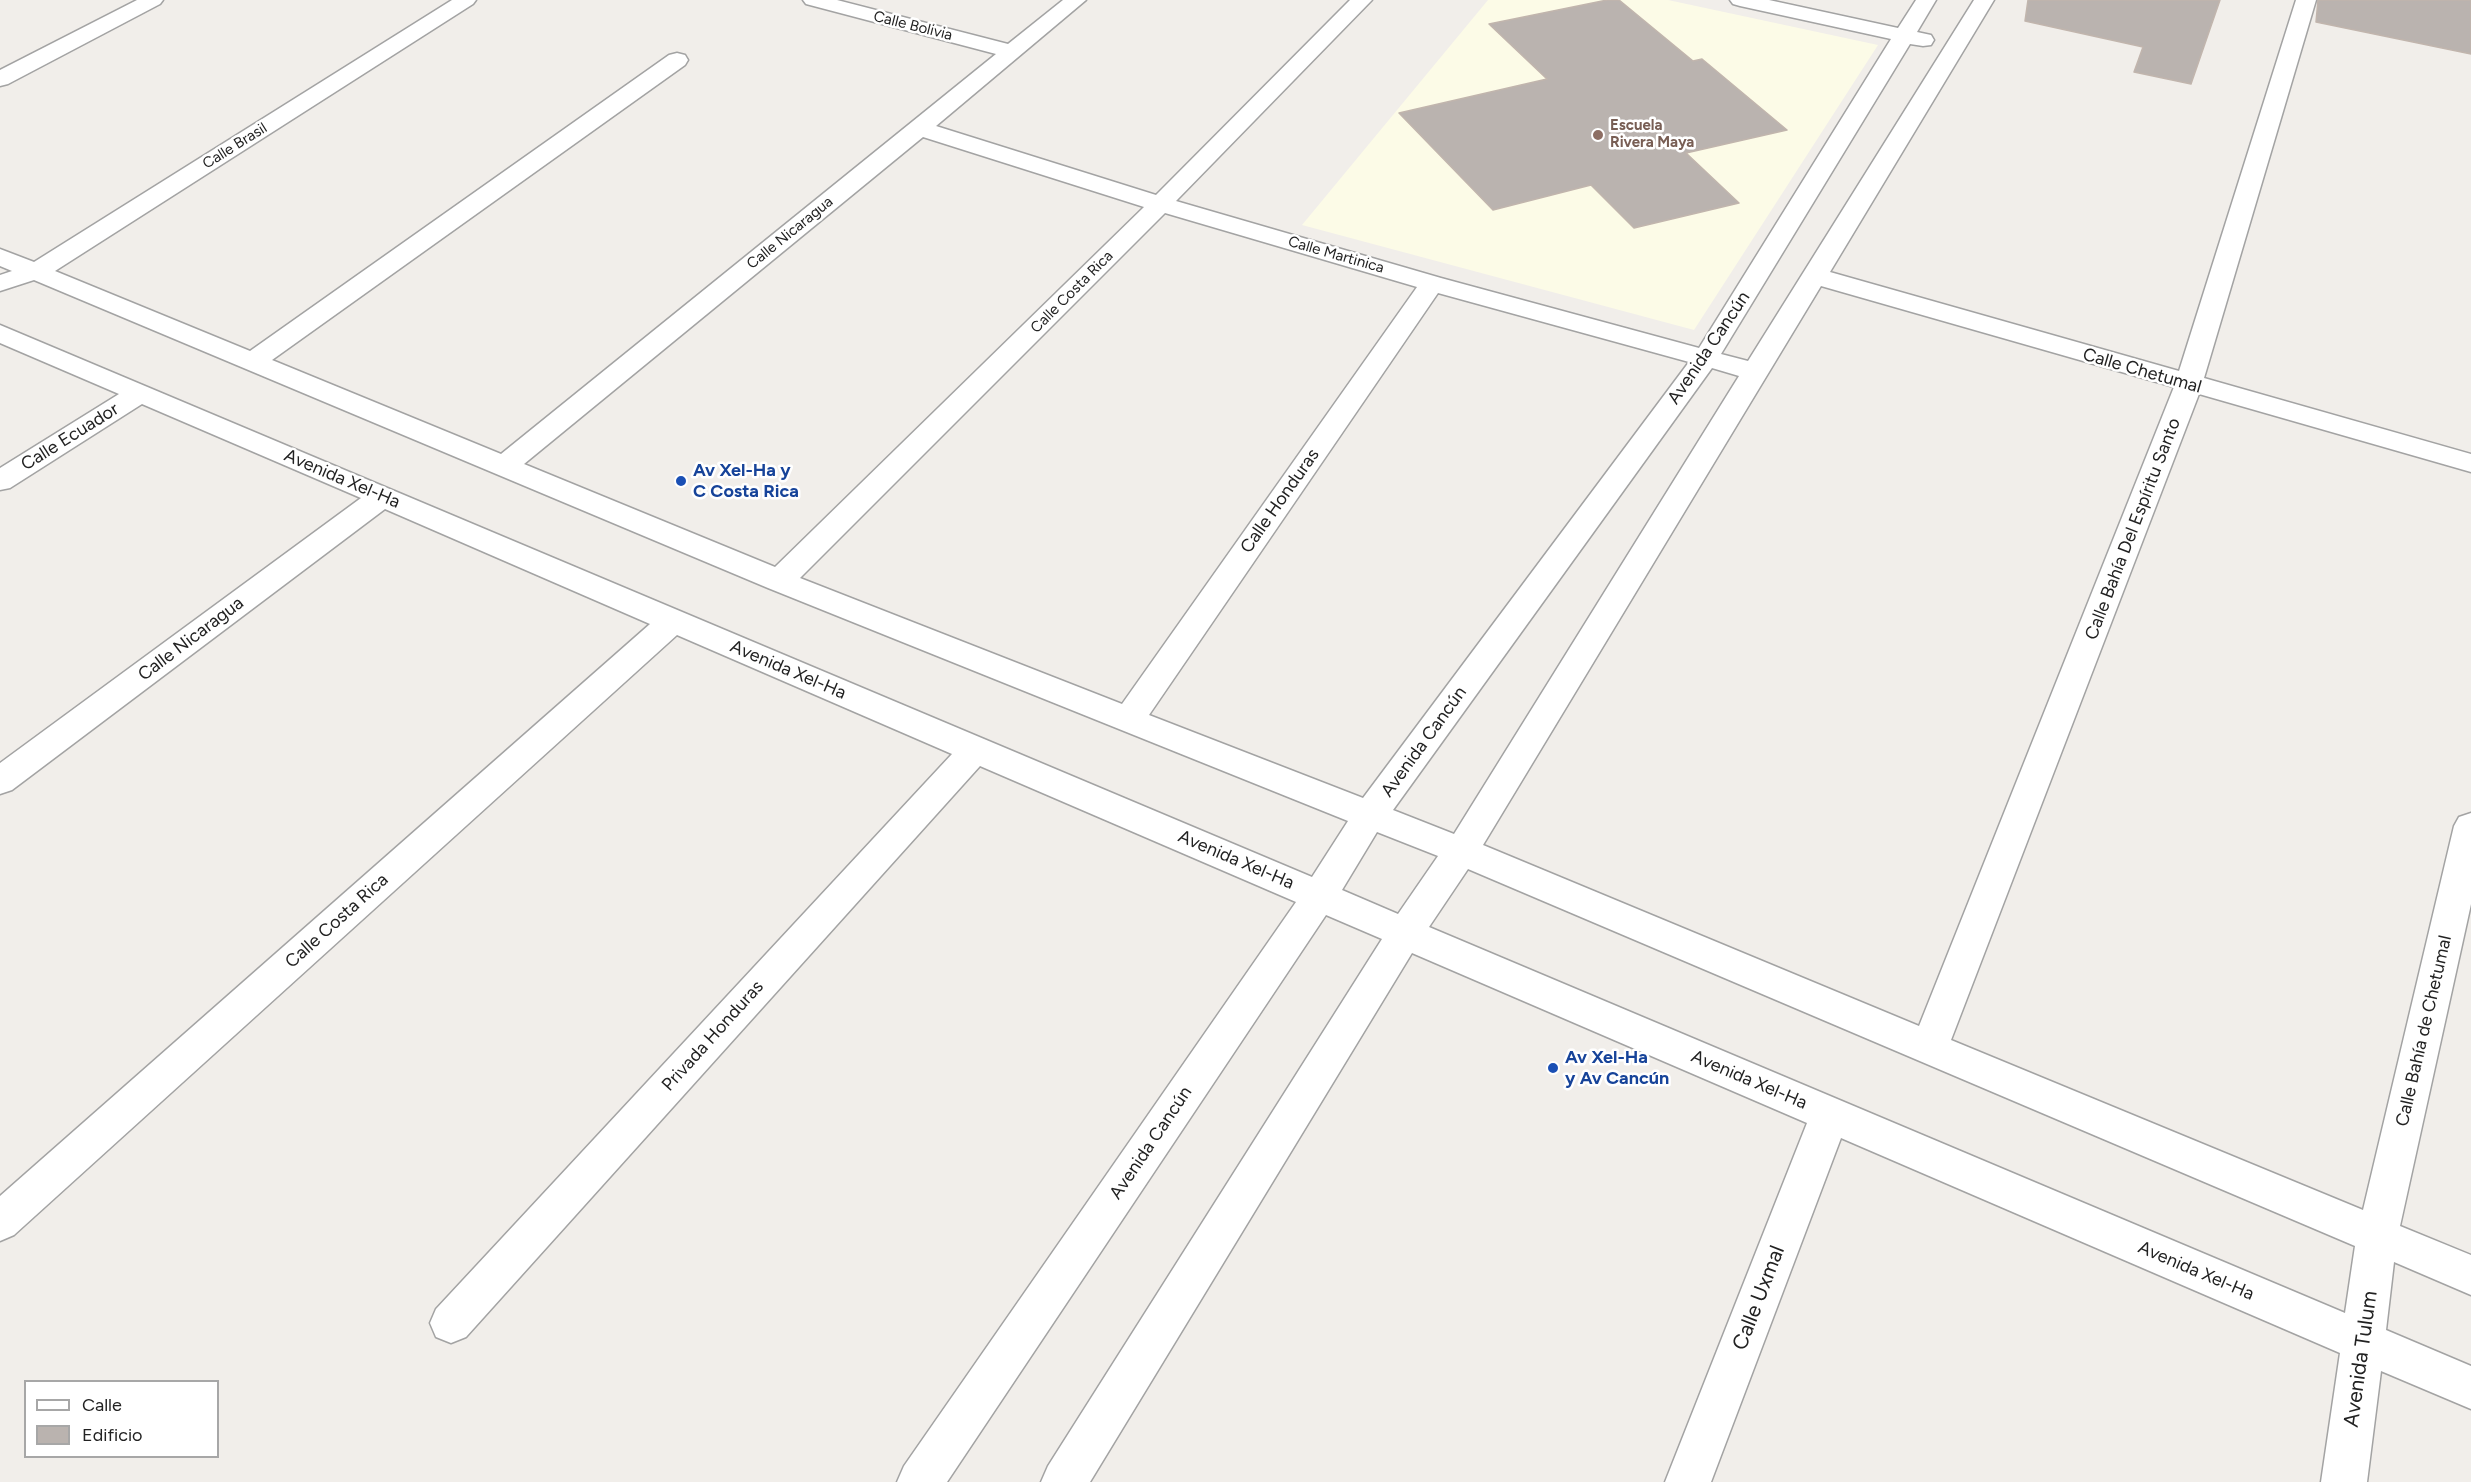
<!DOCTYPE html>
<meta charset="utf-8">
<style>
body{margin:0}
#map{position:relative;width:2471px;height:1482px;overflow:hidden;background:#f1eeea;font-family:Figtree,sans-serif}
canvas{display:block}
.legend{position:absolute;left:24px;top:1380px;width:195px;height:78px;box-sizing:border-box;background:#fff;border:2px solid #a7a7a7;margin:0;padding:8px 10px;list-style:none;font-size:18px;color:#222}
.legend li{display:flex;align-items:center;gap:12px;height:30px}
.legend b{width:30px;border:2px solid #a7a7a7}
</style>
<div id="map">
<canvas width="2471" height="1482"></canvas>
<ul class="legend">
<li><b style="height:8px;background:#fff"></b>Calle</li>
<li><b style="height:16px;background:#bab3af"></b>Edificio</li>
</ul>
</div>
<script>
const c = document.querySelector('canvas').getContext('2d');
c.lineJoin = 'round';
function fill(path, color) { c.fillStyle = color; c.fill(path, 'evenodd'); }
const shape = rows => new Path2D(rows.map(r => 'M' + r).join(''));
function strokePath(path, color, width, dash) { c.strokeStyle = color; c.lineWidth = width; c.lineCap = dash ? 'butt' : 'round'; c.setLineDash(dash || []); c.stroke(path); }
function write(font, color, halo, rows, align = 'center') {
  c.font = font + ' Figtree,sans-serif'; c.lineWidth = 5; c.setLineDash([]); c.textBaseline = 'middle'; c.strokeStyle = halo; c.fillStyle = color; for (const [text, x, y, turn = 0] of rows) {
    c.save(); c.translate(x, y); c.rotate((+turn || 0) * Math.PI / 180); c.textAlign = isNaN(turn) ? turn : align; if (halo) c.strokeText(text, 0, 0); c.fillText(text, 0, 0); c.restore();
  }
}
fill(shape([
 [1488,0,1668,0,1878,45,1694,330,1302,225]
]), '#fcfbe7');
const building = shape([
 [1607,0,1619,0,1693,61,1702,59,1787,130,1686,153,1739,203,1634,228,1591,185,1493,210,1399,113,1547,79,1489,24,1607,0],
 [2028,0,2220,0,2191,84,2134,72,2143,47,2025,21,2028,0],
 [2318,0,2471,0,2471,54,2316,22,2318,0]
]);
fill(building, '#bab3af');
strokePath(building, '#c1b5ad', 1.5);
const minor = shape([
 [137,0,163,0,160,4,8,84,0,86,0,70,137,0],
 [452,0,476,0,473,4,55,271,250,351,669,55,677,53,685,55,688,60,685,65,272,360,501,454,996,54,806,4,803,0,837,0,1008,44,1063,0,1086,0,936,126,1156,195,1350,0,1372,0,1176,201,1441,278,1699,348,1891,39,1740,6,1733,4,1730,0,1769,0,1898,28,1916,0,1936,0,1917,32,1931,35,1934,40,1931,45,1923,46,1910,44,1721,354,1748,361,1974,0,1994,0,1830,272,2179,371,2296,0,2316,0,2204,378,2471,454,2471,472,2199,394,1951,1040,2363,1210,2454,826,2459,817,2471,813,2471,904,2400,1226,2471,1255,2471,1295,2394,1262,2386,1330,2471,1366,2471,1409,2381,1371,2367,1482,2321,1482,2340,1353,1841,1138,1711,1482,1665,1482,1807,1123,1412,953,1090,1482,1041,1482,1048,1466,1382,939,1326,915,947,1482,897,1482,904,1466,1296,902,980,766,466,1337,451,1343,436,1337,430,1323,436,1309,952,754,677,635,14,1235,0,1241,0,1196,650,624,385,509,12,790,0,794,0,763,361,498,142,404,10,488,0,490,0,468,119,394,0,343,0,325,1312,877,1348,821,768,588,34,280,0,291,0,275,12,271,0,266,0,249,34,262,452,0],
 [923,137,1144,207,775,567,524,464,923,137],
 [1165,213,1417,287,1122,704,800,578,1165,213],
 [1821,286,2174,387,1919,1026,1483,845,1821,286],
 [1438,293,1689,362,1363,798,1149,715,1438,293],
 [1712,368,1739,376,1454,834,1393,810,1712,368],
 [1377,832,1438,856,1398,914,1342,890,1377,832],
 [1468,869,2355,1246,2345,1313,1429,927,1468,869]
]);
strokePath(minor, '#a3a3a3', 3);
fill(minor, '#fff');
for (const [x, y, r, color] of [
 [1598,135,6,"#8d6e63"],
 [681,481,6,"#1a4fb4"],
 [1553,1068,6,"#1a4fb4"]
]) { const dot = new Path2D(); dot.arc(x, y, r, 0, 2 * Math.PI); c.fillStyle = color; c.fill(dot); strokePath(dot, '#fff', 2); }
write('15px', '#222', '#fff', [
 ["Calle Bolivia",913,26,14],
 ["Calle Brasil",235,146,-32],
 ["Calle Nicaragua",790,233,-39],
 ["Calle Martinica",1336,255,16],
 ["Calle Costa Rica",1072,292,-45]
]);
write('bold 15px', '#785e54', '#fff', [
 ["Escuela",1610,126],
 ["Rivera Maya",1610,143]
], 'left');
write('18px', '#222', '#fff', [
 ["Avenida Cancún",1709,348,-56],
 ["Calle Chetumal",2142,371,16],
 ["Calle Ecuador",70,437,-32],
 ["Avenida Xel-Ha",342,479,23],
 ["Calle Honduras",1280,501,-55],
 ["Calle Bahía Del Espíritu Santo",2133,529,-69],
 ["Calle Nicaragua",191,639,-37],
 ["Avenida Xel-Ha",788,670,23],
 ["Avenida Cancún",1424,742,-54],
 ["Avenida Xel-Ha",1236,860,23],
 ["Calle Costa Rica",337,921,-42],
 ["Calle Bahía de Chetumal",2424,1031,-77],
 ["Privada Honduras",713,1036,-48],
 ["Avenida Xel-Ha",1749,1080,23],
 ["Avenida Cancún",1151,1143,-56],
 ["Avenida Xel-Ha",2196,1271,23]
]);
write('bold 18px', '#164399', '#fff', [
 ["Av Xel-Ha y",693,471],
 ["C Costa Rica",693,492],
 ["Av Xel-Ha",1565,1058],
 ["y Av Cancún",1565,1079]
], 'left');
write('21px', '#222', '#fff', [
 ["Calle Uxmal",1759,1298,-69],
 ["Avenida Tulum",2361,1359,-82]
]);
</script>
